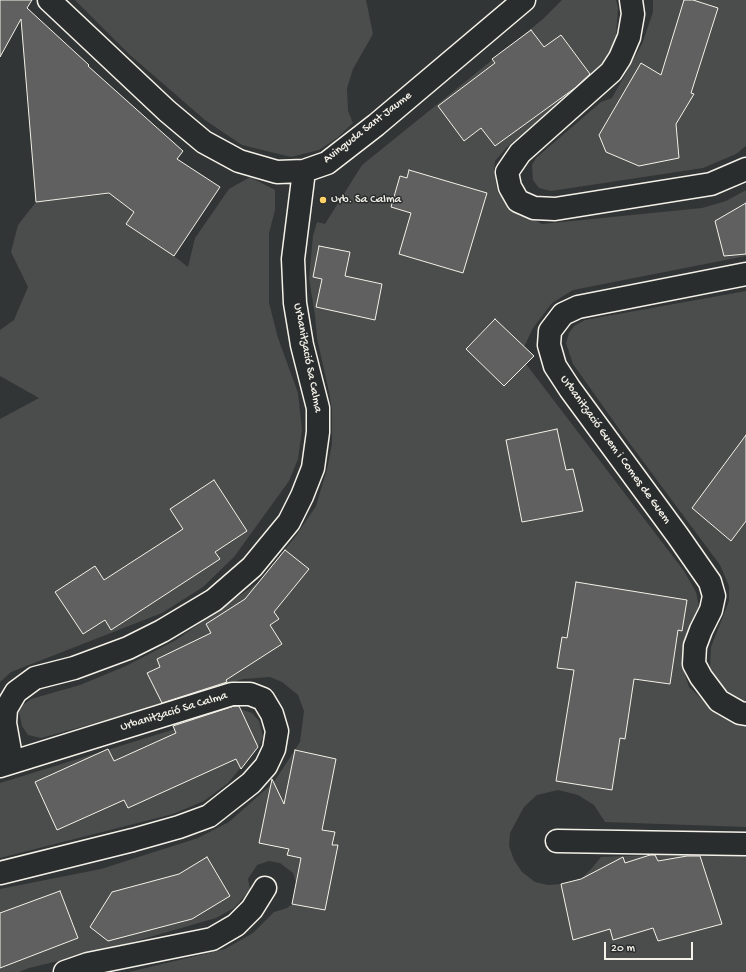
<!DOCTYPE html>
<meta charset="utf-8">
<style>
body{margin:0}
#map{position:relative;width:746px;height:972px;overflow:hidden;background:#323535;font-family:"Gochi Hand",sans-serif}
canvas{display:block}
.scale{position:absolute;left:604px;top:942px;width:89px;height:18px;box-sizing:border-box;border:2px solid #f4f1e8;border-top:0;padding-left:5px;font-size:12px;line-height:14px;white-space:nowrap;color:#f4f1e8;-webkit-text-stroke:3px #2a2d2e;paint-order:stroke}
</style>
<div id="map">
<canvas width="746" height="972"></canvas>
<div class="scale">20 m</div>
</div>
<script>
const c = document.querySelector('canvas').getContext('2d');
c.lineJoin = 'round';
function fill(path, color) { c.fillStyle = color; c.fill(path, 'evenodd'); }
const shape = rows => new Path2D(rows.map(r => 'M' + r).join(''));
function strokePath(path, color, width, dash) { c.strokeStyle = color; c.lineWidth = width; c.lineCap = dash ? 'butt' : 'round'; c.setLineDash(dash || []); c.stroke(path); }
function write(font, color, halo, rows, align = 'center') {
  c.font = font + ' "Gochi Hand",sans-serif'; c.lineWidth = 3; c.setLineDash([]); c.textBaseline = 'middle'; c.strokeStyle = halo; c.fillStyle = color; for (const [text, x, y, turn = 0] of rows) {
    c.save(); c.translate(x, y); c.rotate((+turn || 0) * Math.PI / 180); c.textAlign = isNaN(turn) ? turn : align; if (halo) c.strokeText(text, 0, 0); c.fillText(text, 0, 0); c.restore();
  }
}
fill(shape([
 [75,0,366,0,373,34,353,69,347,88,348,111,353,123,337,138,319,150,291,157,242,145,205,120,130,55],
 [562,0,616,0,618,8,616,36,609,57,591,75,506,148,495,161,494,172,498,193,513,208,542,224,702,208,726,201,746,190,746,256,573,290,552,303,533,328,524,347,495,319,466,349,504,386,526,364,684,571,696,592,699,607,689,634,682,665,689,687,718,715,746,725,746,827,605,822,594,805,578,795,558,790,537,795,524,807,510,833,509,846,514,860,522,872,535,882,548,885,561,884,581,879,592,868,601,857,704,853,746,856,746,972,129,972,225,949,253,933,274,912,287,908,292,904,296,883,293,873,280,863,269,861,257,865,248,879,250,890,234,908,216,918,108,949,29,968,19,972,0,972,0,889,101,869,198,838,229,822,274,782,300,742,304,711,298,695,282,682,270,677,243,679,136,712,41,738,28,735,22,726,19,712,23,705,31,699,80,685,126,666,176,640,259,582,295,537,316,506,327,469,332,444,332,410,329,392,317,338,315,316,309,278,313,236,317,222,325,224,362,165,543,19],
 [653,0,746,0,746,146,736,154,703,168,551,191,539,188,533,180,532,165,536,158,601,102,612,98,642,44,653,12],
 [250,177,275,190,275,210,269,233,269,303,278,338,298,393,302,430,298,459,289,481,234,557,203,587,162,613,11,672,0,682,0,419,39,398,0,376,0,330,14,320,28,287,11,252,18,225,36,202,110,194,134,212,126,224,174,256,188,267,195,238,229,189],
 [746,291,746,705,738,702,725,689,710,668,711,647,729,601,729,586,720,565,622,433,573,364,566,343,569,333,574,326,585,320],
 [240,709,252,713,259,721,263,737,258,747,228,783,204,801,173,814,0,858,0,783]
]), '#4b4d4c');
const building = shape([
 [0,0,32,0,27,8,89,65,88,66,183,151,177,159,220,187,174,256,126,224,134,212,109,193,36,202,21,19,0,57,0,0],
 [684,0,693,0,718,8,691,93,694,94,676,124,679,158,639,166,606,152,599,135,641,63,661,75,684,0],
 [531,30,544,47,561,35,590,74,575,88,495,146,481,128,464,141,438,106,495,63,492,59,531,30],
 [409,170,487,193,463,273,399,254,411,213,391,207,400,176,407,178,409,170],
 [746,203,746,254,724,256,715,221,746,203],
 [319,246,350,252,345,276,382,284,375,320,316,307,322,279,313,277,319,246],
 [495,319,534,356,504,386,466,349,495,319],
 [557,429,566,470,573,469,583,511,522,522,506,440,557,429],
 [746,435,746,521,731,541,692,508,746,435],
 [214,480,247,531,215,552,220,559,111,630,105,620,83,634,55,592,95,566,104,580,183,529,170,509,214,480],
 [285,550,309,569,274,612,279,619,270,625,282,644,226,680,227,682,162,703,147,673,160,667,157,659,211,633,206,624,245,599,285,550],
 [576,582,687,600,682,631,678,630,670,684,634,679,625,739,620,738,612,790,556,781,574,670,557,668,562,637,567,638,576,582],
 [234,706,239,706,258,747,241,769,236,759,128,808,124,800,57,830,35,782,108,749,114,761,176,733,173,726,234,706],
 [295,750,336,759,322,830,335,832,332,845,338,845,325,910,292,904,301,858,287,855,289,849,259,843,272,779,284,804,295,750],
 [650,855,655,855,658,861,687,856,700,856,722,924,658,941,653,928,613,940,610,929,573,940,561,884,581,879,623,857,625,863,650,855],
 [207,857,230,896,192,919,108,941,90,927,112,892,179,874,207,857],
 [60,891,78,938,0,968,0,913,60,891]
]);
fill(building, '#5f605f');
strokePath(building, '#f4f1e8', 1);
const minor = shape([
 [49,0,167,111,204,142,239,161,277,172,304,171,327,163,376,125,524,0],
 [631,0,633,14,629,37,620,58,611,72,520,153,507,172,510,187,518,201,534,208,555,209,711,184,746,169],
 [746,274,578,307,563,314,550,331,549,345,555,366,570,389,678,536,710,582,714,596,711,610,701,630,695,646,694,664,701,677,719,701,740,713,746,714],
 [12,762,5,723,6,709,16,692,35,678,74,668,128,648,162,631,214,600,252,567,289,522,302,496,313,468,318,432,318,408,302,345,295,303,293,259,304,171],
 [0,766,232,694,250,694,263,699,272,714,277,731,274,749,266,766,251,783,209,816,179,827,133,840,0,873],
 [557,841,746,844],
 [65,972,88,964,212,939,236,925,252,909,265,888]
]);
strokePath(minor, '#f4f1e8', 25);
strokePath(minor, '#2a2d2e', 22);
for (const [x, y, r, color] of [
 [323,200,4,"#ffd166"]
]) { const dot = new Path2D(); dot.arc(x, y, r, 0, 2 * Math.PI); c.fillStyle = color; c.fill(dot); strokePath(dot, '#2a2d2e', 1.5); }
write('12px', '#f4f1e8', '#2a2d2e', [
 ["Avinguda Sant Jaume",368,128,-38],
 ["Urbanització Sa Calma",307,358,79],
 ["Urbanització Guem i Comes de Guem",615,450,54],
 ["Urbanització Sa Calma",174,712,-17]
]);
write('12px', '#f4f1e8', '#2a2d2e', [
 ["Urb. Sa Calma",331,200]
], 'left');
</script>
